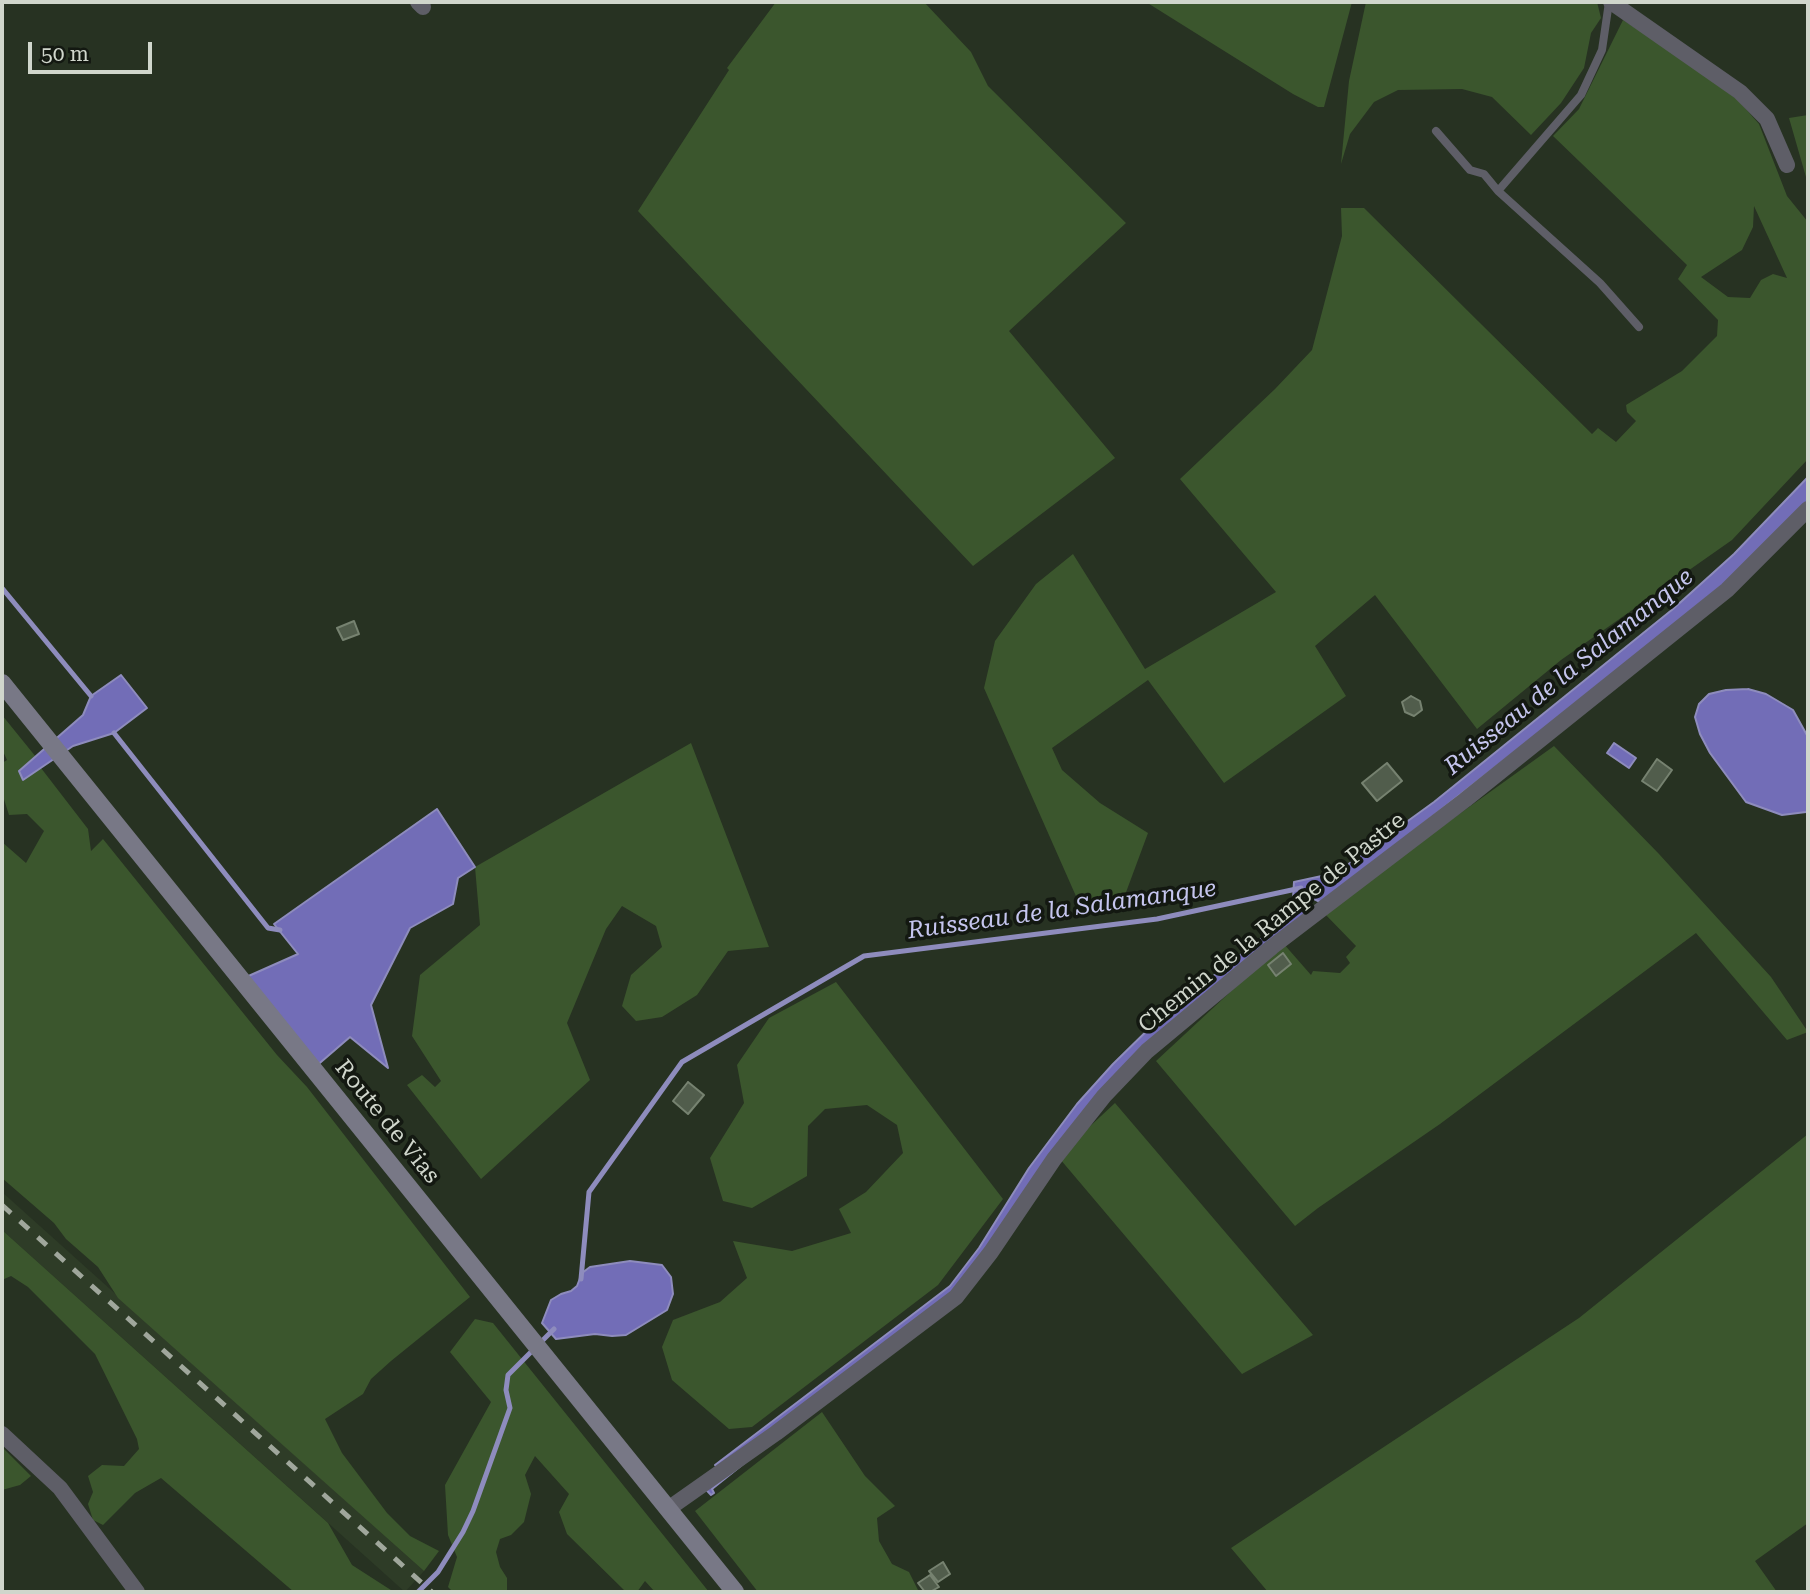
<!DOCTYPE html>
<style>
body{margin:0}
#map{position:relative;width:1810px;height:1594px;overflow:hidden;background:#273222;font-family:"Roboto Serif",serif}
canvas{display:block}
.frame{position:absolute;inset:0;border:4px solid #d0d6cc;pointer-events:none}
.scale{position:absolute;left:28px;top:42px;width:124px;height:32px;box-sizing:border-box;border:4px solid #d0d6cc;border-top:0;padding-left:9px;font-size:21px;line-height:24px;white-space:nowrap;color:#d0d6cc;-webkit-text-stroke:5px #131811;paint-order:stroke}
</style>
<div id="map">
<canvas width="1810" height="1594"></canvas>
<div class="frame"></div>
<div class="scale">50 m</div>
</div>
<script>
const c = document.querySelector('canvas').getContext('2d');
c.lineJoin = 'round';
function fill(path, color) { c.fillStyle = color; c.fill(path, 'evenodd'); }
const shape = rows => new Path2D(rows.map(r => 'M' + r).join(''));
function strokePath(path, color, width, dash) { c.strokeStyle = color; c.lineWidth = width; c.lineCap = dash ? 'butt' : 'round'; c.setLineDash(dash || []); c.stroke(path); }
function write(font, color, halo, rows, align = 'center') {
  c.font = font + ' "Roboto Serif",serif'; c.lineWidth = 7; c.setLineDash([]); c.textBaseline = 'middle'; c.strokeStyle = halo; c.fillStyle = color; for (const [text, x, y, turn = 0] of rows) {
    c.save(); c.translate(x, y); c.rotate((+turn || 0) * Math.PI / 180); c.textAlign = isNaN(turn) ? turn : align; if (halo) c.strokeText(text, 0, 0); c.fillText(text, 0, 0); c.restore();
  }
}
fill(shape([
 [2,1192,424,1571,405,1592,2,1230]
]), '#2e3c27');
fill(shape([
 [776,2,924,2,971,52,988,86,1126,223,1009,331,1115,458,973,566,638,211,729,70,727,68],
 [1146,2,1352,2,1324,107,1318,107,1293,94],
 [1366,2,1597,2,1601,18,1591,33,1584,68,1561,103,1531,135,1492,97,1462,89,1398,90,1374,102,1350,134,1341,164,1349,81],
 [1623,20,1667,48,1737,99,1759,124,1787,196,1808,222,1808,459,1732,540,1561,660,1477,729,1375,595,1315,646,1346,696,1224,783,1148,680,1052,748,1062,770,1100,803,1148,833,1125,895,1079,903,984,688,995,641,1036,584,1073,554,1145,669,1276,592,1180,479,1275,389,1312,350,1342,236,1341,208,1364,208,1592,434,1598,428,1616,442,1636,421,1627,412,1626,405,1682,371,1717,336,1718,320,1678,279,1687,265,1553,136,1579,109],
 [1754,206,1787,278,1773,274,1761,280,1750,298,1728,297,1701,277,1742,250,1753,227],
 [1808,115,1808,184,1789,118],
 [2,715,36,757,19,771,22,780,41,768,88,829,91,851,103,839,277,1055,307,1087,470,1297,391,1361,371,1379,363,1394,325,1419,342,1453,387,1513,410,1536,439,1551,424,1571,118,1298,98,1267,66,1239,54,1223,2,1178,2,842,26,863,44,831,27,814,9,815,2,793,2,763,7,760,2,749],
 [691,743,769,947,728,951,697,995,662,1017,636,1021,622,1006,631,975,662,947,656,926,622,906,606,929,567,1023,590,1080,481,1179,407,1085,422,1075,435,1087,441,1081,412,1036,420,975,480,925,475,867],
 [1554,746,1659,854,1771,977,1808,1032,1787,1040,1696,933,1440,1124,1318,1208,1295,1226,1156,1061,1283,943,1311,975,1313,971,1340,973,1350,963,1346,957,1356,946,1323,912],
 [836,982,1003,1199,938,1285,752,1427,729,1429,672,1380,662,1347,673,1320,720,1302,747,1278,733,1241,792,1251,851,1233,839,1209,866,1192,903,1153,897,1125,867,1105,825,1109,808,1126,807,1176,752,1208,723,1201,710,1158,744,1103,737,1065,769,1018],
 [1115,1103,1313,1335,1242,1374,1060,1159,1086,1130],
 [1808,1134,1808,1523,1755,1561,1777,1592,1268,1592,1231,1548,1579,1318],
 [2,1230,328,1523,352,1565,394,1592,294,1592,161,1478,135,1493,103,1525,93,1520,88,1504,93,1492,88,1476,102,1465,124,1466,139,1449,137,1439,95,1354,28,1287,11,1276,2,1280],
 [475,1319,493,1323,709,1592,655,1592,645,1581,637,1592,626,1592,567,1534,559,1512,569,1494,535,1456,525,1475,531,1494,524,1522,511,1535,500,1539,496,1552,500,1567,507,1578,507,1592,453,1592,448,1587,457,1557,448,1535,445,1485,491,1402,450,1352],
 [822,1412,865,1476,895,1506,877,1518,879,1541,892,1564,909,1572,919,1592,758,1592,695,1511],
 [2,1447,31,1476,20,1485,2,1490]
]), '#3b562d');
const water = shape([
 [1808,477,1808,504,1731,582,1322,903,1304,894,1308,917,1163,1032,950,1299,712,1489,714,1493,711,1495,698,1481,719,1469,715,1465,950,1286,979,1248,1029,1168,1077,1104,1113,1064,1162,1016,1299,909,1293,898,1294,882,1331,874,1343,868,1434,802,1673,609,1734,554,1808,477],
 [121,675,147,708,114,733,73,746,23,780,19,771,83,715,91,696,121,675],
 [1748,689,1766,694,1793,710,1808,737,1808,810,1806,812,1782,815,1746,802,1710,753,1700,734,1695,717,1699,704,1709,694,1726,690,1748,689],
 [1614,743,1636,758,1629,768,1607,753,1614,743],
 [437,809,475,867,458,878,453,904,410,928,371,1005,388,1068,350,1037,314,1068,244,978,298,954,274,924,437,809],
 [630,1261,662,1265,671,1277,673,1294,667,1310,626,1335,612,1336,595,1334,556,1339,542,1323,551,1300,561,1294,571,1291,577,1286,582,1273,590,1267,630,1261]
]);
fill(water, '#726db7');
strokePath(water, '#8e8cbd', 2);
strokePath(shape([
 [2,588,91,696],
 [114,733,268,928,280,930],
 [581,1279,589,1192,682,1062,864,956,1157,919,1301,888],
 [418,1592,438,1572,463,1532,473,1511,510,1408,506,1390,508,1375,554,1329]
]), '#8e8cbd', 5);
const building = shape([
 [354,621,359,634,343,640,337,628,354,621],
 [1411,696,1420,701,1422,710,1414,716,1405,712,1402,702,1411,696],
 [1657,759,1672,770,1657,791,1642,781,1657,759],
 [1387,763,1402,781,1377,801,1362,783,1387,763],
 [1283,953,1291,964,1276,976,1268,965,1283,953],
 [688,1082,704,1095,688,1114,673,1101,688,1082],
 [943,1562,950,1574,938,1582,929,1571,943,1562],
 [930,1575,939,1587,930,1592,925,1592,918,1583,930,1575]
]);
fill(building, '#515d4c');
strokePath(building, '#768270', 2);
strokePath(shape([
 [1436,131,1470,170,1484,174,1498,191,1600,283,1639,327],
 [1498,191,1581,95,1602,50,1609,2]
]), '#5e5e67', 8);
strokePath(shape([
 [418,2,423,7],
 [1611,2,1740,92,1767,119,1787,165],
 [2,1434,60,1488,137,1592],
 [668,1509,776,1433,956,1297,991,1252,1054,1159,1104,1096,1147,1051,1272,947,1465,800,1727,590,1808,509]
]), '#5e5e67', 16);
strokePath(shape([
 [2,683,735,1592]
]), '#787886', 18);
strokePath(shape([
 [2,1205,432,1592]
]), '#a0a79c', 5, [12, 12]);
write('23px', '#d0d6cc', '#131811', [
 ["Chemin de la Rampe de Pastre",1272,923,-39],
 ["Route de Vias",387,1122,51]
]);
write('italic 24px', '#c5c5ee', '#131811', [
 ["Ruisseau de la Salamanque",1569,672,-39],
 ["Ruisseau de la Salamanque",1062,910,-8]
]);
</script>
